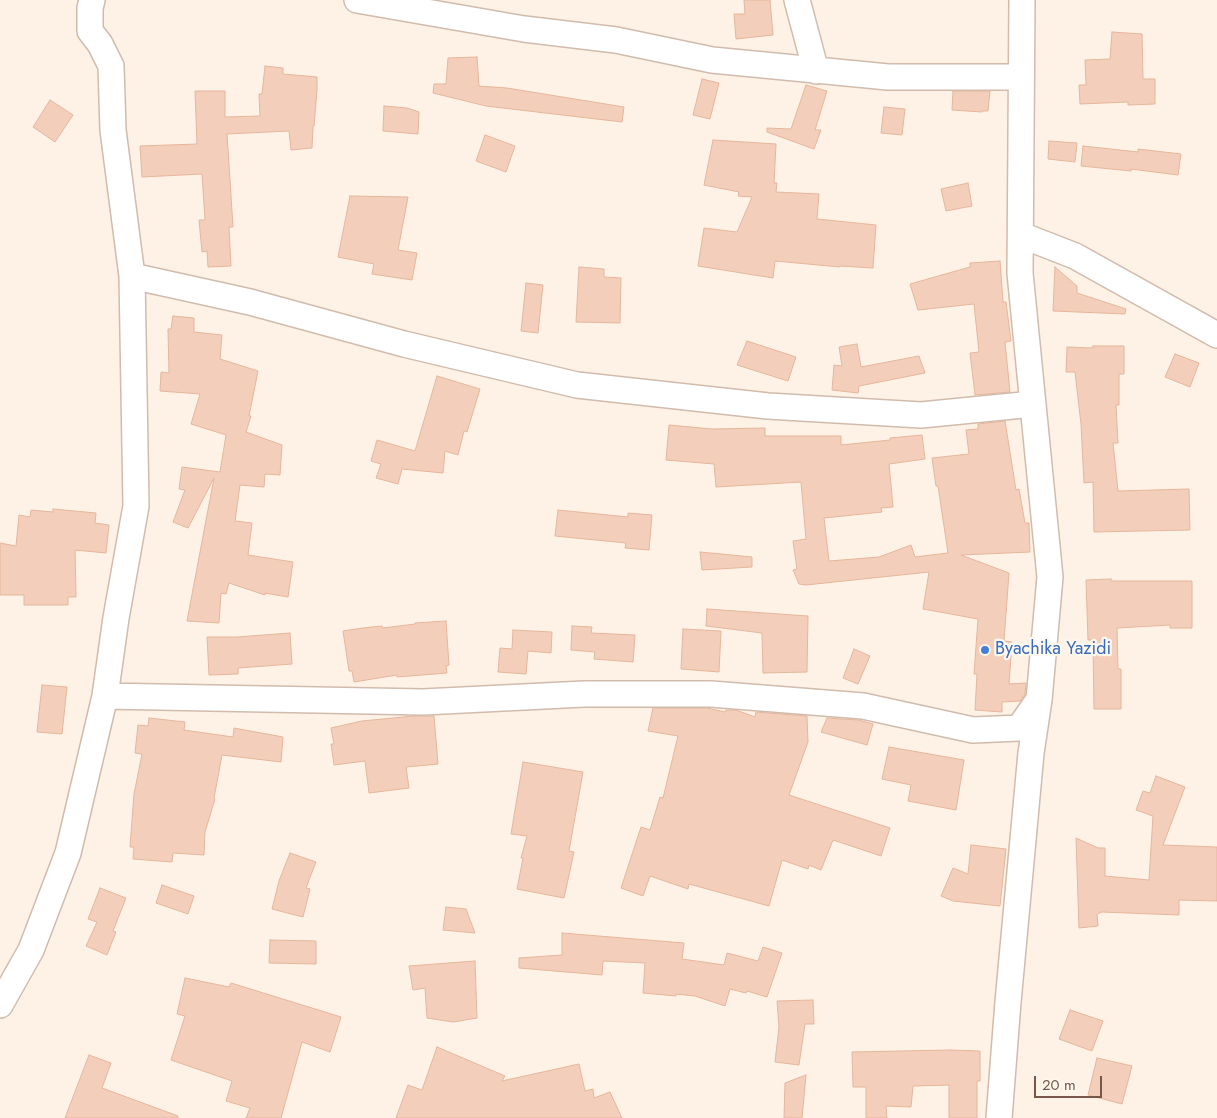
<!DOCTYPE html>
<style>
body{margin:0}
#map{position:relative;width:1217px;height:1118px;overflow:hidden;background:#fdf2e5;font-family:Jost,sans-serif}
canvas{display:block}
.scale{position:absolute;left:1034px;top:1076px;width:68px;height:22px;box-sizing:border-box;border:2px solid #775749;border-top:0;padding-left:6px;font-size:15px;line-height:18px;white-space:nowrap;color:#775749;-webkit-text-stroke:4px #fff7ec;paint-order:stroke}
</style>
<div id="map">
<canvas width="1217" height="1118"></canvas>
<div class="scale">20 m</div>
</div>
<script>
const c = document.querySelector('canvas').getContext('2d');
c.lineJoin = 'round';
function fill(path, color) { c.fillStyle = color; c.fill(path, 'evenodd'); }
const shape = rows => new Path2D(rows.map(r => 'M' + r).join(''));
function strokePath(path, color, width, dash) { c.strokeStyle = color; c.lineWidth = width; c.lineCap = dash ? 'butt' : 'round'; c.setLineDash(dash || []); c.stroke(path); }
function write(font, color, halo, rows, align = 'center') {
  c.font = font + ' Jost,sans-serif'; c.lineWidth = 4.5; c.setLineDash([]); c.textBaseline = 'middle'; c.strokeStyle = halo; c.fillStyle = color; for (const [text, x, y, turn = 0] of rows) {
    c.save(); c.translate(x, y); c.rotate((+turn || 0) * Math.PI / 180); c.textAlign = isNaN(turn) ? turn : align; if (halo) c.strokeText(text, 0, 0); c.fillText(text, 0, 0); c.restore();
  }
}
const building = shape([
 [744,0,770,0,773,35,736,39,734,14,745,14,744,0],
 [1112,32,1142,34,1143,79,1155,79,1155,104,1128,105,1128,102,1080,104,1079,85,1086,85,1085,60,1110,59,1112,32],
 [477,57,479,86,507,88,624,107,622,122,486,106,433,93,434,84,446,84,448,58,477,57],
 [265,66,283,68,283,74,317,77,317,90,314,126,313,126,312,148,291,150,289,131,227,134,233,227,229,227,231,266,208,267,207,251,202,252,199,220,205,220,202,174,142,177,140,146,197,144,195,91,225,91,225,117,260,116,259,94,262,94,265,66],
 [702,79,719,83,710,119,693,115,702,79],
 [806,85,827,91,815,130,821,130,814,149,767,132,767,128,791,129,806,85],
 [953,91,990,91,988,111,982,111,982,112,952,110,953,91],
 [50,100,73,115,55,142,33,127,50,100],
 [384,106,407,108,419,112,418,134,383,131,384,106],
 [884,107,905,109,902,135,881,133,884,107],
 [485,135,515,146,506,172,476,161,485,135],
 [713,140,776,144,774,183,777,183,776,192,819,194,817,219,876,225,873,268,840,266,840,267,775,261,773,278,698,266,704,228,737,232,752,197,738,196,739,192,704,185,713,140],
 [1049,141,1077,143,1075,162,1048,159,1049,141],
 [1083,146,1138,152,1138,149,1181,154,1178,175,1131,169,1131,171,1081,166,1083,146],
 [968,183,972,206,946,211,941,189,968,183],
 [350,196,408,197,398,250,417,253,412,280,372,274,374,264,338,257,350,196],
 [1000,261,1003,302,1006,302,1011,341,1005,342,1010,392,975,395,970,353,979,352,974,304,918,310,910,284,970,267,970,263,1000,261],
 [579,267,604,269,604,277,621,278,620,323,576,322,579,267],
 [1055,267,1077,286,1077,293,1126,309,1125,314,1053,311,1055,267],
 [526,283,543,285,538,333,521,331,526,283],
 [173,316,194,318,194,332,222,335,220,359,258,371,249,416,251,416,246,432,282,445,280,475,265,474,264,487,240,485,235,521,252,523,248,555,293,562,288,597,265,593,265,595,229,583,226,594,221,593,219,623,187,621,214,478,188,528,173,522,185,490,179,489,182,467,220,472,226,435,191,424,200,394,160,391,161,372,169,373,168,329,171,329,173,316],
 [747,341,796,357,788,381,737,365,747,341],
 [857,344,861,367,919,356,925,373,859,386,858,393,832,390,834,365,842,366,839,347,857,344],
 [1093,346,1124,346,1124,374,1119,374,1119,405,1116,405,1118,443,1113,443,1118,491,1189,489,1190,530,1094,532,1093,482,1084,483,1081,424,1075,372,1066,372,1067,347,1093,348,1093,346],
 [1175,354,1199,363,1190,387,1165,377,1175,354],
 [437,376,480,389,467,432,464,431,458,455,445,451,443,473,402,469,398,484,376,478,381,464,371,461,377,440,415,451,437,376],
 [1005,421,1016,490,1019,489,1025,523,1029,523,1030,552,961,555,1009,573,1004,641,1012,642,1009,684,1026,683,1025,694,1020,701,1002,702,1002,712,975,710,977,674,974,674,978,619,923,609,929,572,806,585,799,584,793,570,797,569,793,541,806,539,801,482,716,487,714,464,666,460,669,425,712,429,765,428,765,436,841,436,841,445,890,440,890,438,922,435,925,459,889,464,893,507,881,508,882,512,824,518,829,561,879,557,911,545,915,557,948,553,938,486,936,486,932,458,969,454,966,430,978,429,978,424,1005,421],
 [53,509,96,513,95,523,109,525,106,553,75,550,76,597,68,597,68,605,24,605,24,595,0,595,0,543,16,546,19,515,30,517,31,510,53,512,53,509],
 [558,510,628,517,628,513,652,515,649,550,625,548,626,543,555,536,558,510],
 [700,552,752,557,752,567,702,570,700,552],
 [1111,579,1111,581,1192,581,1192,628,1170,628,1170,625,1117,628,1118,669,1121,669,1121,709,1094,709,1093,640,1088,640,1086,580,1111,579],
 [707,609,808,616,807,672,763,673,762,633,706,626,707,609],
 [446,621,449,665,446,666,447,673,397,677,397,675,354,682,352,671,349,671,343,631,363,628,382,626,383,628,415,624,415,623,446,621],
 [572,626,592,627,591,633,635,635,633,662,594,659,595,652,571,650,572,626],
 [683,629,721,631,719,672,681,669,683,629],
 [513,630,552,632,551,653,528,651,526,674,498,672,500,648,512,649,513,630],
 [290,633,292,664,238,668,238,674,209,675,207,637,237,637,290,633],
 [854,649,870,656,858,684,843,678,854,649],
 [42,685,67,687,62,734,37,732,42,685],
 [653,708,707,708,725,712,726,710,736,710,755,717,756,712,807,716,808,742,789,795,890,828,881,856,833,840,821,870,809,865,808,869,782,860,769,906,689,884,688,889,650,876,643,896,621,888,641,827,650,830,660,797,663,798,678,736,648,731,653,708],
 [414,716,434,716,438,764,406,767,409,788,369,793,365,761,334,765,331,744,334,744,331,728,362,721,414,716],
 [149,718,185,722,184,730,233,737,234,728,283,737,281,762,222,755,214,798,215,799,205,832,204,855,173,853,172,862,133,859,134,847,130,847,134,794,142,754,135,753,138,725,148,726,149,718],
 [827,718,858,720,873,724,867,745,821,732,827,718],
 [889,747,964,760,956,810,908,801,911,785,882,779,889,747],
 [523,762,583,772,569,851,574,852,564,898,517,889,523,858,521,858,527,836,511,834,523,762],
 [1156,776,1185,787,1163,845,1217,847,1217,901,1179,900,1179,915,1102,912,1097,914,1098,926,1079,928,1076,838,1098,848,1105,848,1105,876,1149,880,1153,816,1136,810,1143,791,1150,793,1156,776],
 [971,845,1006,849,1000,906,953,901,941,896,953,868,968,874,971,845],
 [290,853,316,862,306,888,310,889,303,917,272,909,279,881,290,853],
 [162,885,194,896,188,914,156,903,162,885],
 [100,888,126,898,113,931,116,932,107,955,86,946,97,922,88,919,100,888],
 [446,907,466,909,475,933,443,930,446,907],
 [562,933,684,943,682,959,724,965,727,953,758,961,763,947,782,953,767,997,747,991,746,993,730,989,725,1006,695,996,676,994,676,996,643,993,645,963,603,961,602,975,519,968,519,958,562,955,562,933],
 [270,940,316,941,316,964,269,963,270,940],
 [475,961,477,1018,453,1022,427,1018,425,988,413,990,409,966,475,961],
 [185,978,229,987,231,983,341,1017,330,1052,302,1042,281,1118,246,1118,250,1108,226,1101,232,1081,171,1060,185,1016,177,1014,185,978],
 [813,1000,814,1024,805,1024,799,1065,775,1062,779,1027,777,1001,813,1000],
 [1070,1010,1103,1021,1092,1051,1059,1039,1070,1010],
 [437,1047,505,1076,502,1081,579,1064,585,1091,593,1089,594,1098,610,1092,622,1118,396,1118,408,1085,422,1090,437,1047],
 [951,1050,980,1051,980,1081,977,1081,977,1118,949,1118,949,1085,913,1086,911,1107,886,1106,887,1118,866,1118,866,1087,853,1087,852,1052,951,1050],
 [89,1055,111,1063,102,1088,178,1116,178,1118,65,1118,89,1055],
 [1097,1058,1132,1066,1122,1104,1088,1095,1097,1058],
 [806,1075,802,1118,784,1118,785,1083,806,1075]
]);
fill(building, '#f3cfbb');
strokePath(building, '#e6b59b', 1);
const minor = shape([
 [357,0,524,29,616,40,712,60,888,77,1021,77],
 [797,0,816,71],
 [1021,235,1075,256,1217,335],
 [132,276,250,302,404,344,577,385,768,406,921,415,1033,404],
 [105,696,423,702,584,694,711,694,863,706,973,730,1019,728,1037,702],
 [0,1005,31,950,68,853,105,696,116,618,136,506,132,276,113,130,111,66,100,44,90,31,90,8,92,0],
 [999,1118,1008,1002,1031,753,1039,700,1050,577,1020,273,1022,0]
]);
strokePath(minor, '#d1bbad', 28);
strokePath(minor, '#fff', 25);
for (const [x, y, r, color] of [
 [985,650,5,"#3f7fe0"]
]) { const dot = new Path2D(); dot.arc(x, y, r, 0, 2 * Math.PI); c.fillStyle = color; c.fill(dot); strokePath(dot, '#fff7ec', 2); }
write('18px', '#366cbe', '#fff7ec', [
 ["Byachika Yazidi",995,650]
], 'left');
</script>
